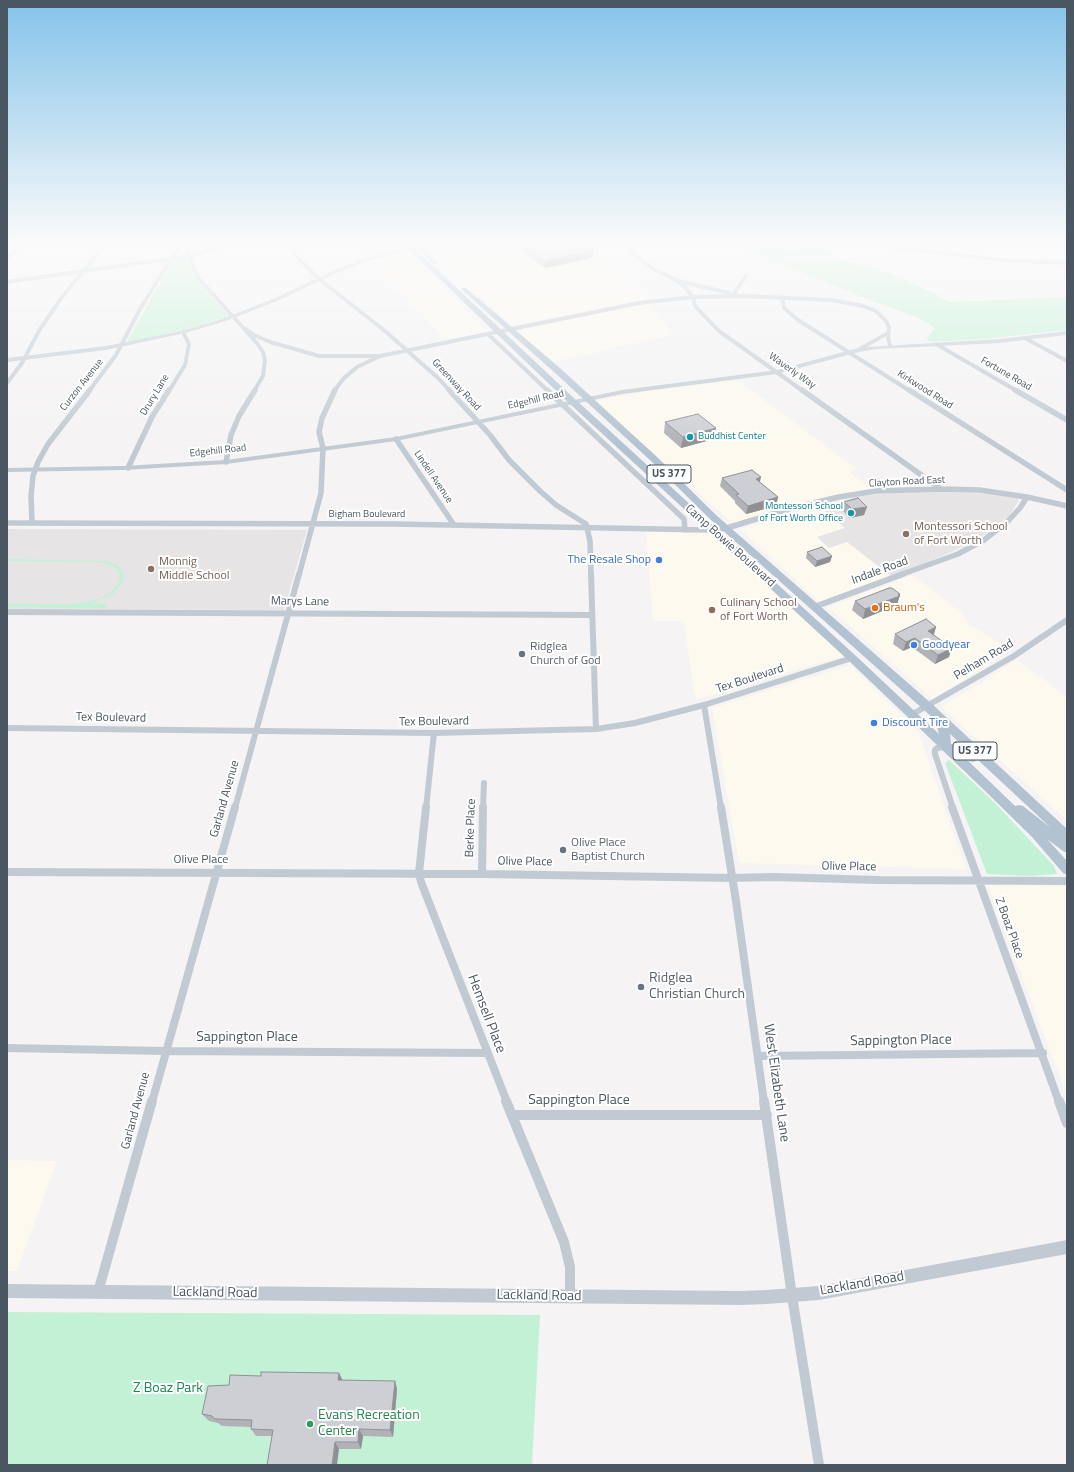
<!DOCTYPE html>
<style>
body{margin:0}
#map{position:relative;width:1074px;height:1472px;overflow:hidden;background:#f5f3f3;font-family:"Titillium Web",sans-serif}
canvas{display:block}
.frame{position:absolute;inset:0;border:8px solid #4a5661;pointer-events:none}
</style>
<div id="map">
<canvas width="1074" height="1472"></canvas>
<div class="frame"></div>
</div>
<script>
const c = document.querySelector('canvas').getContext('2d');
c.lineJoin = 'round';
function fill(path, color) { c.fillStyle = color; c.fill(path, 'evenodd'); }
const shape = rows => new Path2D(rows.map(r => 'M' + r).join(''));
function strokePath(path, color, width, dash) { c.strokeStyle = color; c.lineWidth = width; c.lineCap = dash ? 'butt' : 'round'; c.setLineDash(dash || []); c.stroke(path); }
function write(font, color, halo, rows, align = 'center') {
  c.font = font + ' "Titillium Web",sans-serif'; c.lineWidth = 4; c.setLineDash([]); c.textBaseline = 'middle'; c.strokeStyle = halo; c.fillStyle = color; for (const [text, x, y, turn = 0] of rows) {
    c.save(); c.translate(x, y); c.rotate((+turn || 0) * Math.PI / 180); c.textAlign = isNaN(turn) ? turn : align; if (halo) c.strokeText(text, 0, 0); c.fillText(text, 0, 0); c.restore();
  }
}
fill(shape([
 [349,244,401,244,404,247,362,258],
 [461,244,586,244,637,288,653,299,512,325,429,250],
 [407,253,441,286,488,332,446,340,372,261],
 [649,303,660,319,674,334,552,362,517,330],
 [737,380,857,469,849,472,871,489,817,500,732,523,595,401,653,390],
 [818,506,846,528,817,537,829,548,847,542,891,576,819,602,740,529],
 [646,532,709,533,844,656,697,699,694,693,684,621,653,621],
 [912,575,959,611,969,624,1011,650,933,699,828,607],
 [1017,660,1067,697,1067,820,941,707],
 [850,665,918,731,966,869,739,863,712,708],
 [987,885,1067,886,1067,1095],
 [7,1160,57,1161,17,1271,7,1271]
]), '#fdf9ef');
fill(shape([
 [931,491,976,493,1015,498,1019,500,1009,516,990,531,971,543,924,564,891,576,847,542,829,548,817,537,845,528,818,506,856,497,878,494],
 [7,529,307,530,284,610,7,609]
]), '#e6e4e5');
fill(shape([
 [746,244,793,249,830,246,834,259,876,268,919,286,950,302,1067,297,1067,330,984,339,929,342,927,338,935,328,917,317,883,305,742,249],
 [178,259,186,260,194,276,209,294,229,316,228,317,168,335,130,343,127,342,167,270,174,260],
 [7,559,107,561,119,566,123,572,124,579,120,586,113,594,91,604,108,604,106,608,7,607,7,604,72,604,90,602,101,598,114,589,119,583,120,576,118,570,113,566,100,562,7,561],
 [949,760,995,803,1054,866,1057,874,1029,876,987,874,945,763],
 [7,1312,540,1315,532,1465,7,1465]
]), '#c3f1d5');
strokePath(shape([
 [186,244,193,268,199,279,257,343,263,352,265,360,263,376,254,391],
 [288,244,296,256,319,279,385,331,438,378,450,391],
 [626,244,638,258,652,268,676,280,685,287,693,297,695,306,719,331,803,391],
 [759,244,786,246,827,244],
 [868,244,1010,261,1067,263],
 [7,258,22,244],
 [678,281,730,293],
 [7,282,190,256,229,244],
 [734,294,746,276],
 [782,297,784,308,798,320,910,391],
 [246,329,254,335,270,342,319,356,380,356,639,303,693,297,744,296,832,300,863,306,876,311,886,321,889,327,888,338,890,345],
 [488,334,548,391],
 [1025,338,1067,361],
 [936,344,1017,391],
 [7,383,22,363,40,329,62,297,106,244],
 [89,391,116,355,140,309,174,254,182,244],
 [169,391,185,365,189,344,183,332],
 [334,391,344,378,357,367,380,356]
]), '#c1cad2', 4);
strokePath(shape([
 [449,390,490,435,509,460,540,491,556,505,586,524,590,541,591,575],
 [547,390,684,519,685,530],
 [802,390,941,489],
 [909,390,1067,490],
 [1015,390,1067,420],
 [396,439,454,525],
 [226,462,231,435,239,416,255,390],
 [128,468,152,417,169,390],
 [7,523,394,524,712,530,727,528,792,508,839,497,876,491,941,489,979,490,1027,497,1067,506],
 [32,523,31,496,33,476,38,462,48,444,90,390],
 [299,575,321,493,323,448,319,432,322,418,335,390],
 [900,575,958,554,984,540,1007,522,1020,508,1027,497]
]), '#c1cad2', 5.5);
strokePath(shape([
 [591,574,596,729],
 [814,607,903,574],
 [7,612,592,615],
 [704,705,721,808],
 [911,715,1014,656,1067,620],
 [7,728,434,733,596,729,635,723,704,705,852,658],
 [945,747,937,748,935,750,935,754,953,808],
 [235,808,299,574],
 [426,808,434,733],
 [483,808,484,783]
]), '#c1cad2', 6);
strokePath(shape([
 [426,807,419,873,421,882,507,1102],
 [721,807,736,901,764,1102],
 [952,807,1059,1102],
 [7,872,482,874,732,878,773,877,879,880,1067,881],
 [482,874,483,807],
 [7,1048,165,1051,487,1053],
 [759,1056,1043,1053],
 [152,1102,235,807]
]), '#c1cad2', 8);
strokePath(shape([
 [506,1101,564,1242,570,1267,570,1297],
 [764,1101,792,1296,819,1465],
 [1059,1101,1067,1123],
 [512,1115,767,1115],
 [98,1292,152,1101]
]), '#c1cad2', 10);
fill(shape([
 [443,244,453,244,423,251,410,250,370,260,339,272,277,301,226,321,185,333,106,350,7,362,7,358,106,346,182,331,222,319,273,299,335,270,366,258,410,248,423,249,443,244],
 [888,331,891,333,890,334,867,347,1000,339,1067,331,1067,335,1000,343,877,349,859,352,777,374,622,394,396,441,226,464,123,470,7,472,7,468,123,466,226,460,396,437,622,390,777,370,858,348,859,347,888,331],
 [1067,1240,1067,1254,819,1300,767,1304,741,1305,7,1298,7,1284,741,1291,767,1290,819,1286,1067,1240]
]), '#c1cad2');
fill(shape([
 [403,244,410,244,576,400,856,656,939,734,935,720,924,710,710,519,651,461,554,372,462,290,462,288,466,288,560,368,657,457,716,515,932,704,1067,829,1067,853,1063,851,1047,839,1067,861,1067,875,1063,873,1032,837,982,788,848,660,570,404,403,244],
 [950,734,963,746,951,744,950,734],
 [960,753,969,761,973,762,978,760,1051,828,1023,806,1019,805,1015,806,960,753],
 [414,244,421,244,437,262,437,264,433,264,414,244]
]), '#b3c2d1');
fill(shape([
 [521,244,593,250,593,257,588,258,588,259,545,268,521,251],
 [665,422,714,439,681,448,664,433],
 [722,478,760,482,778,497,776,506,746,514,735,503,735,501,720,486],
 [844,502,864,515,850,518,842,510],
 [807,552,832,556,830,562,815,567,806,558],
 [900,594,897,605,863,619,852,610,855,601],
 [936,627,934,635,949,657,935,664,912,647,903,651,893,644,895,634],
 [339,1373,343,1381,395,1381,397,1389,393,1437,363,1436,361,1449,339,1449,272,1436,256,1436,251,1429,251,1427,222,1426,218,1423,209,1421,202,1414,229,1385,261,1376]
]), '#b0b2b7');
fill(shape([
 [593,250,593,257,588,258,588,259,545,268,545,261],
 [716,428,714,439,681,448,683,437],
 [761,477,759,486,756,479],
 [778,497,776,506,746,514,748,506],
 [867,507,864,515,850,518,852,509],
 [832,556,830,562,815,567,817,561],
 [900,594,897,605,863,619,865,609],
 [936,627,933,636,928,631],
 [915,638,912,647,903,651,906,642],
 [952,648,949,657,935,664,938,655],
 [339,1373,343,1381,338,1380],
 [395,1381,397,1389,393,1437,390,1430],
 [359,1429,363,1436,361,1449,358,1442],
 [335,1442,339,1449,337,1465,332,1465]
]), '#909195');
const building = shape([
 [521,244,585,244,593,250,587,251,588,252,545,261,521,244],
 [698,414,716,428,683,437,665,422,698,414],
 [752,470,761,477,756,479,778,497,748,506,736,495,739,494,722,478,752,470],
 [858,498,867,507,852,509,844,502,858,498],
 [822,547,832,556,817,561,807,552,822,547],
 [889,588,892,588,900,594,898,595,900,596,865,609,855,601,889,588],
 [926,619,936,627,928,631,952,648,938,655,915,638,906,642,895,634,926,619],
 [261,1372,339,1373,338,1380,395,1381,390,1430,359,1429,358,1442,335,1442,332,1465,267,1465,273,1430,251,1429,252,1420,215,1419,212,1416,202,1414,208,1386,229,1385,230,1375,261,1376,261,1372]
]);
fill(building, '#cdcfd5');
strokePath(building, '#909195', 1);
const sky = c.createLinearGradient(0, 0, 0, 450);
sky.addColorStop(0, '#85c3ea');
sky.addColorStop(0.54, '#fafafa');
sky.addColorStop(1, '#fafafa00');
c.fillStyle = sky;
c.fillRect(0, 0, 1074, 450);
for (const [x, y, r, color] of [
 [690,437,4,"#0f9aa8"],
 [851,513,4,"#0f9aa8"],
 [906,534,4,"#8d6e63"],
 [659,560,4,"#3f7fe0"],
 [151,569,4,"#8d6e63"],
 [875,608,4,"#e8710a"],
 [712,610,4,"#8d6e63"],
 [914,645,4,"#3f7fe0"],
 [522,654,4,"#6b7280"],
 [874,723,4,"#3f7fe0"],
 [563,850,4,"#6b7280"],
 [641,987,4,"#6b7280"],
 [310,1424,4,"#2e9e5b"]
]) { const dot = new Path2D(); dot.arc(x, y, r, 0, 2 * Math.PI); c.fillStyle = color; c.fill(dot); strokePath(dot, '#fff', 1.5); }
write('10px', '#4a5661', '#fff', [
 ["Waverly Way",792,371,35],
 ["Fortune Road",1006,374,30],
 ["Curzon Avenue",82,385,-52],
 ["Greenway Road",456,385,47],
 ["Kirkwood Road",925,390,32],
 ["Drury Lane",155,395,-59],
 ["Edgehill Road",536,400,-13],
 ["Edgehill Road",218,451,-6],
 ["Lindell Avenue",433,477,56],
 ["Clayton Road East",907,482,-3],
 ["Bigham Boulevard",367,515]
]);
write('10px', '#0d838f', '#fff', [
 ["Buddhist Center",698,437],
 ["Montessori School",843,507,"right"],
 ["of Fort Worth Office",843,519,"right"]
], 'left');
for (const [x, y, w] of [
 [669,474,44],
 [975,751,44]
]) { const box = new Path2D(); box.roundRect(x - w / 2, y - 9, w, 18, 3); c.fillStyle = '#fff'; c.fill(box); strokePath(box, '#4a5661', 1); }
write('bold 11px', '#4a5661', null, [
 ["US 377",669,474],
 ["US 377",975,751]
]);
write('12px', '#785e54', '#fff', [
 ["Montessori School",914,527],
 ["of Fort Worth",914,541],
 ["Monnig",159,562],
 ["Middle School",159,576],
 ["Culinary School",720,603],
 ["of Fort Worth",720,617]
], 'left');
write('12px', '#4a5661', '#fff', [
 ["Camp Bowie Boulevard",730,546,42],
 ["Indale Road",880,571,-20],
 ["Marys Lane",300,602,1],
 ["Pelham Road",984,660,-31],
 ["Tex Boulevard",750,679,-18],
 ["Tex Boulevard",111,718,1],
 ["Tex Boulevard",434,722,-1],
 ["Garland Avenue",225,799,-74],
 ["Berke Place",471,828,-88],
 ["Olive Place",201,860],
 ["Olive Place",525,862,1],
 ["Olive Place",849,867,1],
 ["Z Boaz Place",1009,928,70],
 ["Garland Avenue",136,1111,-75]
]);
write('12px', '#366cbe', '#fff', [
 ["The Resale Shop",651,560,"right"],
 ["Goodyear",922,645],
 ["Discount Tire",882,723]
], 'left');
write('12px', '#c56008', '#fff', [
 ["Braum's",883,608]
], 'left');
write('12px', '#5b616d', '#fff', [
 ["Ridglea",530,647],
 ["Church of God",530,661],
 ["Olive Place",571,843],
 ["Baptist Church",571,857]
], 'left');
write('14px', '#5b616d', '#fff', [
 ["Ridglea",649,979],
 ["Christian Church",649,995]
], 'left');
write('14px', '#4a5661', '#fff', [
 ["Hemsell Place",486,1014,69],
 ["Sappington Place",247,1038],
 ["Sappington Place",901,1041,-1],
 ["West Elizabeth Lane",776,1083,82],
 ["Sappington Place",579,1101],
 ["Lackland Road",862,1284,-10],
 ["Lackland Road",215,1293,1],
 ["Lackland Road",539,1296,1]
]);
write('14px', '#17864f', '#fff', [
 ["Z Boaz Park",168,1389]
]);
write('14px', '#27864d', '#fff', [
 ["Evans Recreation",318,1416],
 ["Center",318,1432]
], 'left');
</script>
